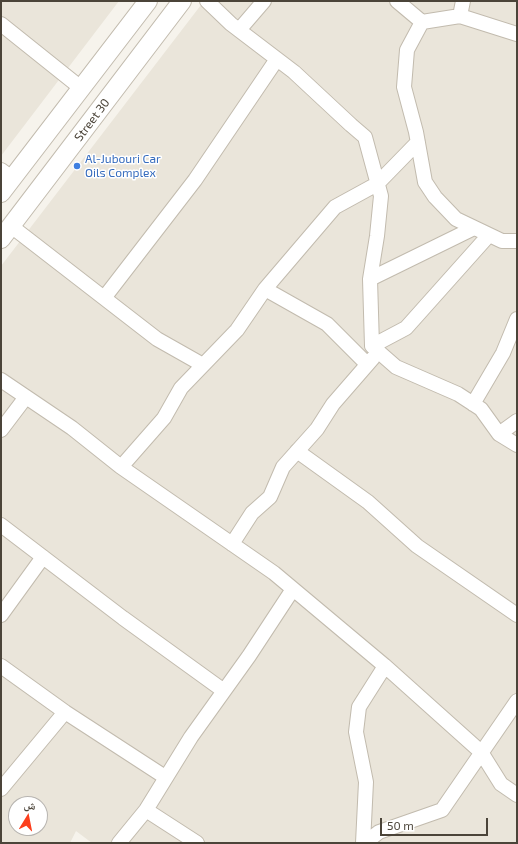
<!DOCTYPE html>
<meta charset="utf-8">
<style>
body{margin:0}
#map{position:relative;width:518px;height:844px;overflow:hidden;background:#f6f3ec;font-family:"Exo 2","Noto Naskh Arabic",sans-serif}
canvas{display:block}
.frame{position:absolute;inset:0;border:2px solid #4b4439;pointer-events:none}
.north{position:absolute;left:8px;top:796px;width:40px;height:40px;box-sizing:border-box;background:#fff;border:1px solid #b7b4b0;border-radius:50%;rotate:10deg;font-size:11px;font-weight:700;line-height:16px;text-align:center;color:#4b4439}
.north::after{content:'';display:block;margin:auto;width:14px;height:18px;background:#fc3f1d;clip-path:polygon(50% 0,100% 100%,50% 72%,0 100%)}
.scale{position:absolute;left:380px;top:818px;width:108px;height:18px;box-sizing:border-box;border:2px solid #4b4439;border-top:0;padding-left:5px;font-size:12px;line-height:14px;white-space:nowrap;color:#4b4439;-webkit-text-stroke:3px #fff;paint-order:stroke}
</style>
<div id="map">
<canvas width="518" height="844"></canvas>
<div class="frame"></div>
<div class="north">ش</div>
<div class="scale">50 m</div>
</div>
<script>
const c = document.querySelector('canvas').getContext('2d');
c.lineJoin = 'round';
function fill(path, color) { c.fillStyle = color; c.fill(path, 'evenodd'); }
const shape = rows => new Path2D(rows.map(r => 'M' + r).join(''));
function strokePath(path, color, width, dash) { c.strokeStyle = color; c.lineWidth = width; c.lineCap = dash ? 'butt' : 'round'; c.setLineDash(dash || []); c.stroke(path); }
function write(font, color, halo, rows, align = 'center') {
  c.font = font + ' "Exo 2",sans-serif'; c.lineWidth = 3; c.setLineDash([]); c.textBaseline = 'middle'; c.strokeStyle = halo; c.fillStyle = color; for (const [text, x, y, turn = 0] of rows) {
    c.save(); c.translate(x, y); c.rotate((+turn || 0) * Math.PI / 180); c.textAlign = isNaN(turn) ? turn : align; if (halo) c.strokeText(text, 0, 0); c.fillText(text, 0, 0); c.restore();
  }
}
fill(shape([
 [1,1,119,1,1,156],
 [204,1,517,1,517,843,92,843,76,831,70,843,1,843,1,266],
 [16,804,40,804,40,828,16,828]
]), '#eae5da');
const minor = shape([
 [207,1,231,24,294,72,351,125,365,137,381,196,377,236,370,279,372,346,396,367,458,394,481,409,499,434,517,445],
 [397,1,422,22,460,16,517,34],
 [460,16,463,1],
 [422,22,407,50,404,87,416,132,425,182,435,197,456,219,502,241,517,241],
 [1,24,81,88],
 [239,30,264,1],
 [1,170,12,178],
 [11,226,157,339,203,365],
 [370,279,474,228],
 [265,289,335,207,377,184,418,142],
 [104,298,195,180,277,59],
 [372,346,406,328,489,235],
 [1,380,72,428,121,467,274,573,385,666,481,752,501,784,517,795],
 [473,404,503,353,517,319],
 [1,430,26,397],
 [499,434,517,421],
 [297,451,368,502,417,546,517,615],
 [121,467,164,418,181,388,237,330,265,289,327,324,367,364],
 [1,525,123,618,224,691],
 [232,544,252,513,270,497,283,467,317,429,333,404,373,358],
 [1,615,43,557],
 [1,666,65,712,165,777],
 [1,789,65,712],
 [146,810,197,843],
 [119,843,146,810,191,737,249,656,293,589],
 [363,843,366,782,356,732,359,707,385,666],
 [365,843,379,832,442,810,517,701]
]);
const tertiary = shape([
 [1,193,148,1],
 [1,239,182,1]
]);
strokePath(minor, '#c2bbae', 16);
strokePath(tertiary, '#c2bbae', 20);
strokePath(minor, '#fff', 14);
strokePath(tertiary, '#fff', 18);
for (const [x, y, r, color] of [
 [77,166,4,"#3f7fe0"]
]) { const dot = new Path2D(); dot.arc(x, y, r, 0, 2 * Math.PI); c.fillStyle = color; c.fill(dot); strokePath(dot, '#fff', 1.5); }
write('12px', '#4b4439', '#fff', [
 ["Street 30",92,120,-53]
]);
write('12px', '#366cbe', '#fff', [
 ["Al-Jubouri Car",85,159],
 ["Oils Complex",85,173]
], 'left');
</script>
